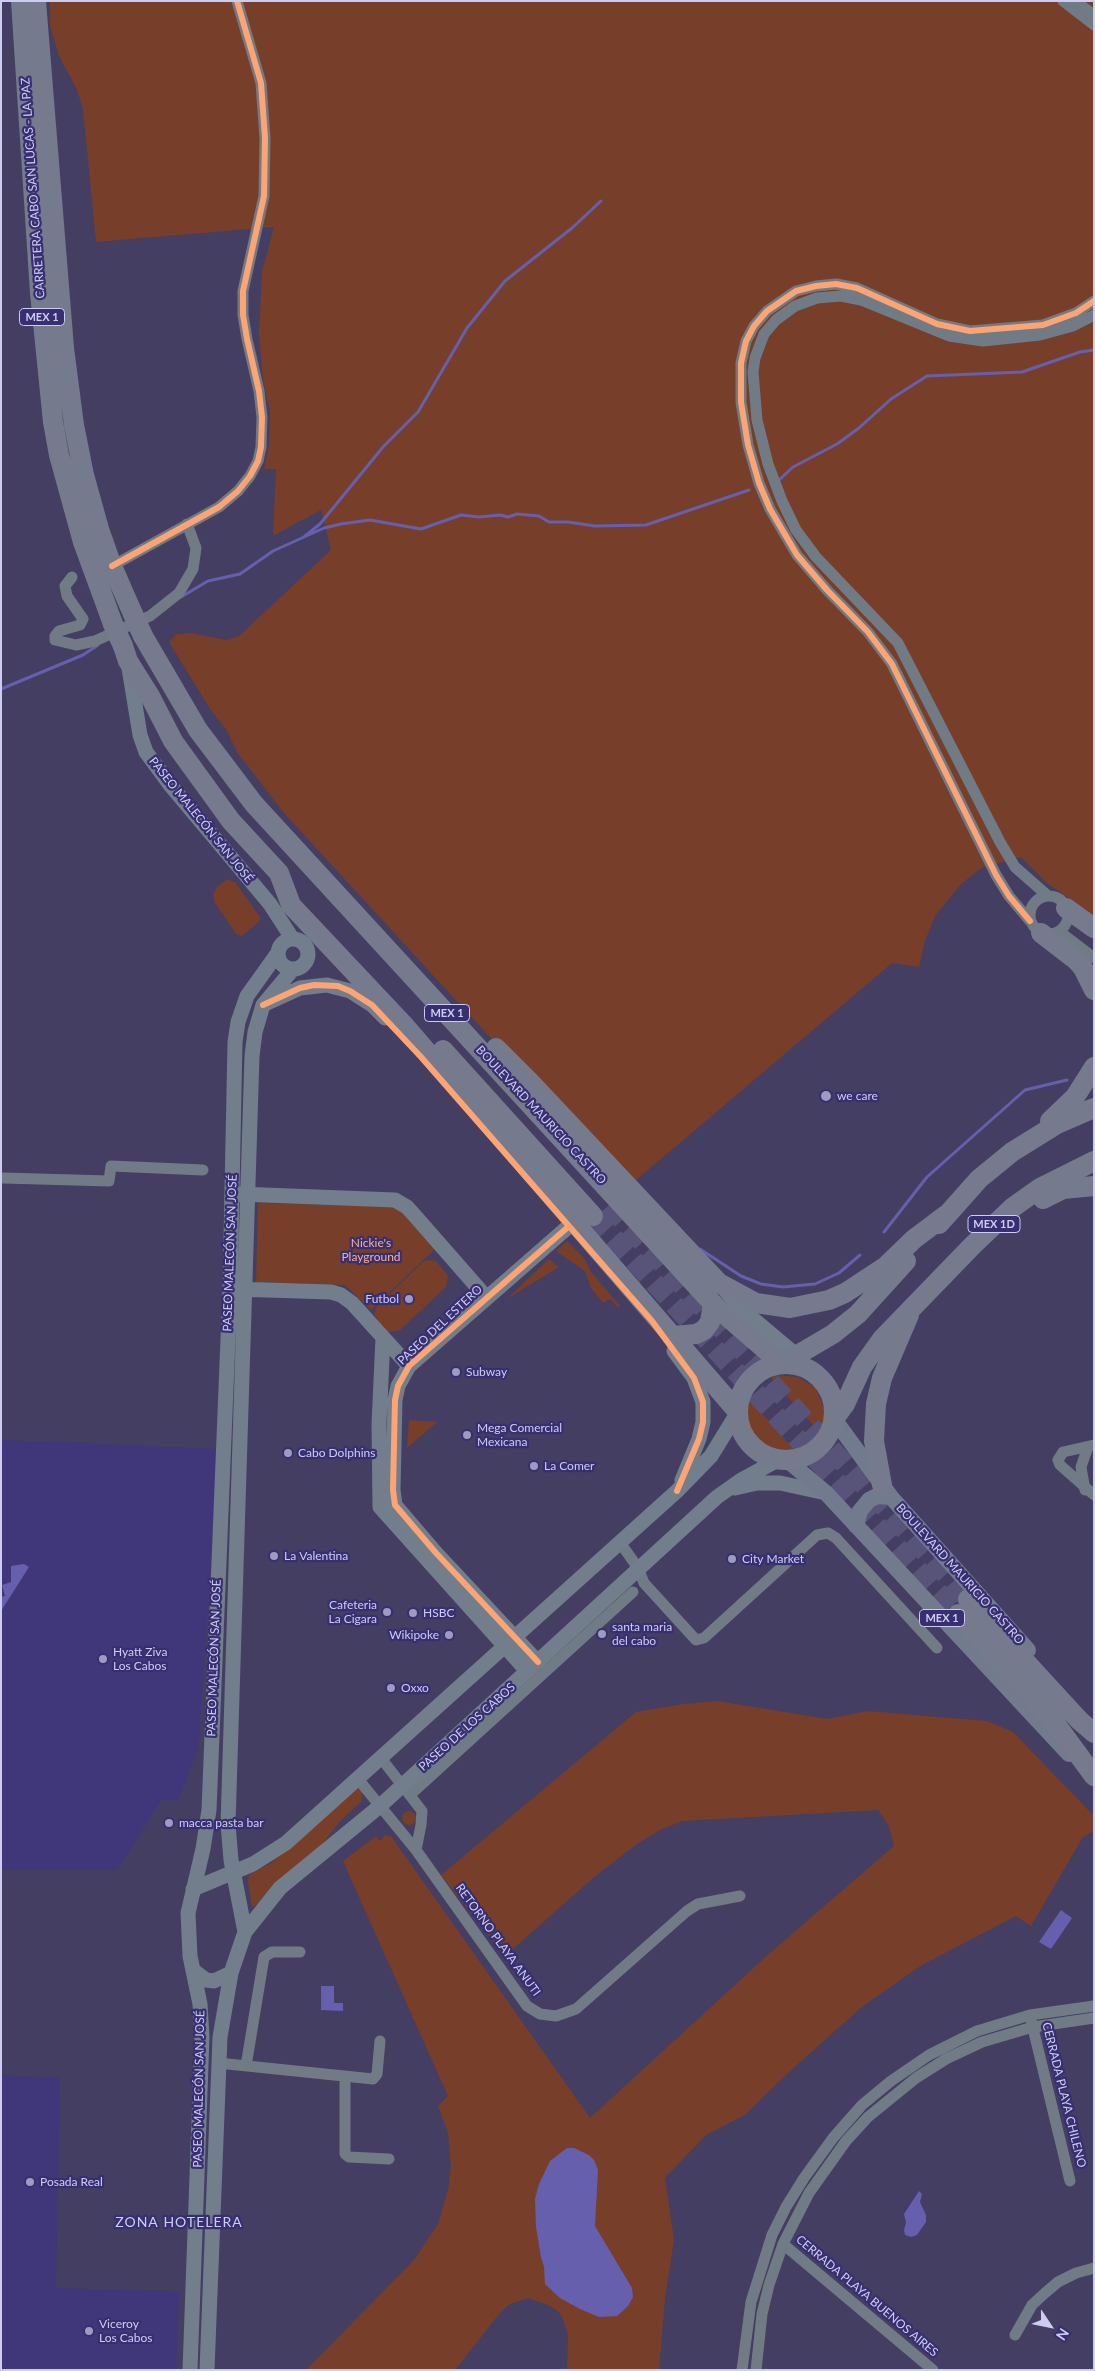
<!DOCTYPE html>
<meta charset="utf-8">
<style>
body{margin:0}
#map{position:relative;width:1095px;height:2371px;overflow:hidden;background:#433e62;font-family:Lato,sans-serif}
canvas{display:block}
.frame{position:absolute;inset:0;border:2px solid #cdcdf4;pointer-events:none}
.north{position:absolute;left:1025px;top:2301px;width:50px;height:50px;-webkit-text-stroke:4px #382f71;paint-order:stroke;rotate:124deg;font-size:14px;font-weight:700;line-height:20px;text-align:center;color:#cdcdf4}
.north::after{content:'';display:block;margin:auto;width:18px;height:22px;background:#cdcdf4;clip-path:polygon(50% 0,100% 100%,50% 72%,0 100%)}
</style>
<div id="map">
<canvas width="1095" height="2371"></canvas>
<div class="frame"></div>
<div class="north">N</div>
</div>
<script>
const c = document.querySelector('canvas').getContext('2d');
c.lineJoin = 'round';
function fill(path, color) { c.fillStyle = color; c.fill(path, 'evenodd'); }
const shape = rows => new Path2D(rows.map(r => 'M' + r).join(''));
function strokePath(path, color, width, dash) { c.strokeStyle = color; c.lineWidth = width; c.lineCap = dash ? 'butt' : 'round'; c.setLineDash(dash || []); c.stroke(path); }
function write(font, color, halo, rows, align = 'center') {
  c.font = font + ' Lato,sans-serif'; c.lineWidth = 4.5; c.setLineDash([]); c.textBaseline = 'middle'; c.strokeStyle = halo; c.fillStyle = color; for (const [text, x, y, turn = 0] of rows) {
    c.save(); c.translate(x, y); c.rotate((+turn || 0) * Math.PI / 180); c.textAlign = isNaN(turn) ? turn : align; if (halo) c.strokeText(text, 0, 0); c.fillText(text, 0, 0); c.restore();
  }
}
fill(shape([
 [1,1440,219,1449,198,1749,178,1801,162,1799,117,1870,1,1870],
 [1,2075,60,2078,56,2288,179,2292,176,2370,1,2370]
]), '#40377b');
fill(shape([
 [50,1,1094,1,1094,921,1075,902,1048,884,1021,857,981,868,960,885,935,916,925,941,919,967,892,963,635,1181,499,1047,284,813,237,752,226,729,210,709,169,642,177,634,190,633,227,640,239,636,331,550,321,510,273,536,276,469,264,469,269,444,270,412,263,380,259,334,262,271,274,227,96,242,83,109,77,90,59,56,50,25],
 [227,879,235,882,260,917,259,922,242,936,237,935,215,903,213,895,216,888],
 [258,1203,400,1207,437,1247,371,1310,345,1285,256,1282],
 [567,1241,584,1258,592,1273,620,1306,618,1308,611,1299,603,1303,591,1288,585,1271,556,1251],
 [549,1259,559,1267,510,1297,510,1296],
 [429,1260,436,1261,446,1273,448,1277,446,1287,400,1330,389,1332,384,1330,374,1314,377,1306,424,1261],
 [777,1375,798,1377,816,1388,825,1411,821,1434,770,1377],
 [748,1398,798,1454,775,1455,754,1442,744,1421],
 [409,1420,437,1422,407,1448],
 [717,1701,827,1719,868,1711,987,1721,1013,1732,1094,1816,1094,1831,1083,1837,1031,1926,1016,1916,922,1965,863,2006,789,2072,745,2115,706,2135,665,2178,674,2240,665,2298,659,2370,567,2370,568,2335,563,2319,558,2311,550,2306,528,2298,508,2305,500,2313,455,2370,306,2370,414,2260,438,2224,448,2190,451,2167,448,2133,438,2106,448,2096,343,1861,376,1836,380,1841,385,1835,391,1836,590,2118,771,1952,894,1846,889,1826,878,1810,682,1821,660,1830,637,1844,593,1878,505,1956,441,1875,636,1712,683,1704],
 [359,1789,363,1792,361,1802,341,1820,323,1843,256,1905,252,1907,248,1882,249,1875,271,1863,353,1790],
 '402 1818a7 7 0 1 1 14 0a7 7 0 1 1-14 0Z'
]), '#773f29');
fill(shape([
 [24,1564,29,1567,1,1611,1,1597,5,1596,2,1585,11,1582,11,1566],
 [1061,1910,1072,1918,1051,1949,1039,1942],
 [321,1986,334,1986,334,2003,343,2003,343,2011,321,2010],
 [567,2148,574,2148,589,2155,594,2160,598,2170,595,2226,632,2288,633,2297,628,2306,617,2316,599,2317,580,2309,560,2298,545,2284,544,2267,541,2257,536,2227,535,2199,539,2184,550,2161],
 [919,2191,922,2194,920,2202,926,2215,926,2222,917,2235,911,2237,905,2235,904,2230,906,2222,904,2214]
]), '#665fae');
strokePath(shape([
 [779,480,793,467,837,444,859,428,891,399,927,376,1022,372,1080,352,1094,350],
 [305,536,320,524,383,447,418,412,467,328,505,281,572,228,601,201],
 [181,597,208,581,240,574,273,551,324,528,341,524,370,520,421,529,461,515,479,517,500,515,508,517,517,514,539,516,549,522,568,522,595,526,646,525,749,490],
 [1,689,83,655,98,645],
 [884,1232,927,1177,1025,1090,1067,1080],
 [700,1249,741,1276,761,1284,783,1287,815,1284,839,1273,860,1255]
]), '#665fae', 3);
strokePath(shape([
 [609,1205,968,1599],
 [593,1216,958,1614]
]), '#585378', 20, [20, 10]);
strokePath(shape([
 [1063,1,1094,25],
 [1075,1,1094,15],
 [112,566,219,507,238,491,250,476,258,461,261,447,262,417,259,391,247,339,243,315,243,291,264,196,265,138,261,83,237,1],
 [72,577,65,586,67,596,83,619,80,625,59,631,55,636,55,640,76,645,95,641,150,616,179,593,193,569,196,548,187,524],
 '1030 915a19 19 0 1 1 38 0a19 19 0 1 1-38 0Z',
 [1048,896,1015,867,1000,842,898,643,816,557,796,530,782,501,768,464,757,420,753,372,755,358,764,334,776,320,795,306,817,298,841,296,861,300,949,336,983,341,1040,335,1073,326,1094,315],
 [1030,921,1009,896,996,875,892,664,868,632,827,590,797,555,770,509,759,483,748,445,741,402,741,363,746,341,754,326,767,311,796,291,816,286,836,284,857,288,937,324,970,331,1043,325,1076,313,1094,301],
 [1059,931,1094,958],
 [3,1178,109,1181,111,1166,203,1170],
 [1094,1445,1063,1452,1058,1460,1060,1465,1094,1495],
 [1085,1490,1081,1467,1088,1447],
 [619,1541,638,1568,644,1583,696,1640,704,1638,817,1535,828,1533,836,1538,937,1648],
 [381,1758,422,1811,421,1825,416,1850],
 [358,1779,416,1850,527,2006,540,2014,556,2016,576,2009,687,1911,698,1904,740,1896],
 [410,1795,633,1592],
 [1031,2020,1070,2181],
 [218,2063,373,2079,377,2074,380,2041],
 [246,2066,264,1957,272,1952,300,1952],
 [345,2077,345,2154,349,2157,389,2159],
 [783,2244,933,2370],
 [1015,2335,1032,2305,1045,2293,1058,2282,1076,2273,1094,2268],
 [742,2370,751,2302,772,2235,786,2207,804,2178,833,2138,862,2105,891,2081,929,2055,977,2031,1030,2015,1094,2006],
 [756,2370,762,2314,769,2285,783,2244,809,2193,846,2141,868,2117,916,2078,946,2059,982,2042,1033,2027,1094,2018]
]), '#707b85', 11);
strokePath(shape([
 [129,668,140,735,146,752,171,786,270,904,292,938],
 '278 954a15 15 0 1 1 30 0a15 15 0 1 1-30 0Z',
 [265,1004,300,988,327,985,350,991,372,1005,385,1018],
 [238,1194,395,1200,407,1207,416,1217,486,1297],
 [235,1289,331,1292,341,1295,352,1303,409,1366],
 [724,1289,739,1307,796,1355],
 [383,1338,379,1424,380,1507,527,1671],
 [674,1351,694,1378,703,1402,703,1422,699,1439,682,1480],
 [735,1488,757,1483,780,1483,826,1493],
 [538,1662,436,1553,395,1505,393,1490,395,1400,398,1386,409,1366,568,1227],
 [193,1889,253,1864,286,1843,677,1491,711,1456,738,1412],
 [245,1932,231,1860,228,1824,252,1056,255,1032,263,1005,293,969],
 [194,1971,206,1980,214,1981,231,1973],
 [190,2370,202,2037,200,2004,190,1956,188,1913,203,1849,209,1810,230,1289,235,1042,238,1022,247,996,277,954],
 [207,2370,220,2037,231,1973,245,1932,280,1888,380,1806,717,1497,741,1480,778,1460]
]), '#727e8c', 15);
strokePath(shape([
 [834,1419,891,1497,1028,1650],
 [787,1460,826,1493,1069,1754],
 [856,1526,860,1511,869,1500,877,1496,891,1497]
]), '#727b8e', 16);
strokePath(shape([
 [21,1,40,293,53,422,59,455,83,542,113,624],
 [36,1,64,348,74,425,84,475,99,529,112,566,133,614],
 [143,636,198,730,254,804,716,1307,782,1364],
 [123,646,128,661,150,696,173,741,231,821,279,873,291,905,404,1025,738,1412],
 [1066,908,1094,928],
 [1041,933,1076,960,1083,968,1094,990],
 [496,1048,532,1084,719,1283,756,1303,790,1308,829,1300,845,1293,886,1266,914,1239,946,1215],
 [443,1050,593,1216],
 [1050,1121,1075,1097,1094,1067],
 [1043,1199,1063,1189,1094,1186],
 [939,1224,979,1179,1012,1152,1057,1124,1094,1108],
 [674,1336,696,1334,704,1330,710,1322,713,1304],
 [782,1364,833,1334,858,1314,906,1261],
 '738 1412a48 48 0 1 1 96 0a48 48 0 1 1-96 0Z',
 [834,1419,845,1404,862,1367,882,1339,973,1245,1012,1208,1040,1188,1094,1161],
 [882,1485,874,1441,876,1404,882,1378,909,1315],
 [968,1599,1079,1720,1094,1733],
 [958,1614,1055,1723,1094,1776]
]), '#757a8c', 20);
strokePath(shape([
 [133,614,143,636],
 [113,624,123,646]
]), '#757a8c', 20);
strokePath(shape([
 [112,566,219,507,238,491,250,476,258,461,261,447,262,417,259,391,247,339,243,315,243,291,264,196,265,138,261,83,237,1],
 [1030,921,1009,896,996,875,892,664,868,632,827,590,797,555,770,509,759,483,748,445,741,402,741,363,746,341,754,326,767,311,796,291,816,286,836,284,857,288,937,324,970,331,1043,325,1076,313,1094,301],
 [263,1005,300,988,314,985,338,986,350,991,372,1005,421,1057,652,1321,694,1378,703,1402,703,1422,699,1439,677,1491],
 [538,1662,436,1553,395,1505,393,1490,395,1400,398,1386,409,1366,568,1227]
]), '#fda474', 6);
for (const [x, y, r, color] of [
 [826,1096,6,"#9d9bc1"],
 [409,1299,5,"#9d9bc1"],
 [456,1372,5,"#9d9bc1"],
 [467,1435,5,"#9d9bc1"],
 [288,1453,5,"#9d9bc1"],
 [534,1466,5,"#9d9bc1"],
 [274,1556,5,"#9d9bc1"],
 [732,1559,5,"#9d9bc1"],
 [387,1612,5,"#9d9bc1"],
 [413,1613,5,"#9d9bc1"],
 [602,1634,5,"#9d9bc1"],
 [449,1635,5,"#9d9bc1"],
 [103,1659,5,"#9d9bc1"],
 [391,1688,5,"#9d9bc1"],
 [169,1823,5,"#9d9bc1"],
 [30,2182,5,"#9d9bc1"],
 [89,2331,5,"#9d9bc1"]
]) { const dot = new Path2D(); dot.arc(x, y, r, 0, 2 * Math.PI); c.fillStyle = color; c.fill(dot); strokePath(dot, '#382f71', 2); }
for (const [x, y, w] of [
 [42,317,45],
 [447,1013,45],
 [994,1224,52],
 [942,1618,45]
]) { const box = new Path2D(); box.roundRect(x - w / 2, y - 8.5, w, 17, 4); c.fillStyle = '#382f71'; c.fill(box); strokePath(box, '#cdcdf4', 1); }
write('bold 11px', '#cdcdf4', null, [
 ["MEX 1",42,317],
 ["MEX 1",447,1013],
 ["MEX 1D",994,1224],
 ["MEX 1",942,1618]
]);
write('12px', '#cdcdf4', '#382f71', [
 ["CARRETERA CABO SAN LUCAS - LA PAZ",33,188,-94],
 ["PASEO MALECÓN SAN JOSÉ",201,820,51],
 ["BOULEVARD MAURICIO CASTRO",541,1115,47],
 ["PASEO MALECÓN SAN JOSÉ",230,1253,-88],
 ["PASEO DEL ESTERO",440,1325,-43],
 ["BOULEVARD MAURICIO CASTRO",960,1574,48],
 ["PASEO MALECÓN SAN JOSÉ",214,1658,-88],
 ["PASEO DE LOS CABOS",467,1727,-42],
 ["RETORNO PLAYA ANUTI",498,1940,54],
 ["PASEO MALECÓN SAN JOSÉ",199,2089,-89],
 ["CERRADA PLAYA CHILENO",1064,2095,76],
 ["CERRADA PLAYA BUENOS AIRES",867,2296,40]
]);
write('12px', '#cdcdf4', '#382f71', [
 ["we care",837,1096],
 ["Futbol",399,1299,"right"],
 ["Subway",466,1372],
 ["Mega Comercial",477,1428],
 ["Mexicana",477,1442],
 ["Cabo Dolphins",298,1453],
 ["La Comer",544,1466],
 ["La Valentina",284,1556],
 ["City Market",742,1559],
 ["Cafeteria",377,1605,"right"],
 ["La Cigara",377,1619,"right"],
 ["HSBC",423,1613],
 ["santa maria",612,1627],
 ["del cabo",612,1641],
 ["Wikipoke",439,1635,"right"],
 ["Hyatt Ziva",113,1652],
 ["Los Cabos",113,1666],
 ["Oxxo",401,1688],
 ["macca pasta bar",179,1823],
 ["Posada Real",40,2182],
 ["Viceroy",99,2324],
 ["Los Cabos",99,2338]
], 'left');
write('12px', '#f7b090', '#382f71', [
 ["Nickie's",371,1243],
 ["Playground",371,1257]
]);
c.letterSpacing = '1px';
write('14px', '#cdcdf4', '#382f71', [
 ["ZONA HOTELERA",179,2222]
]);
c.letterSpacing = '0px';
</script>
